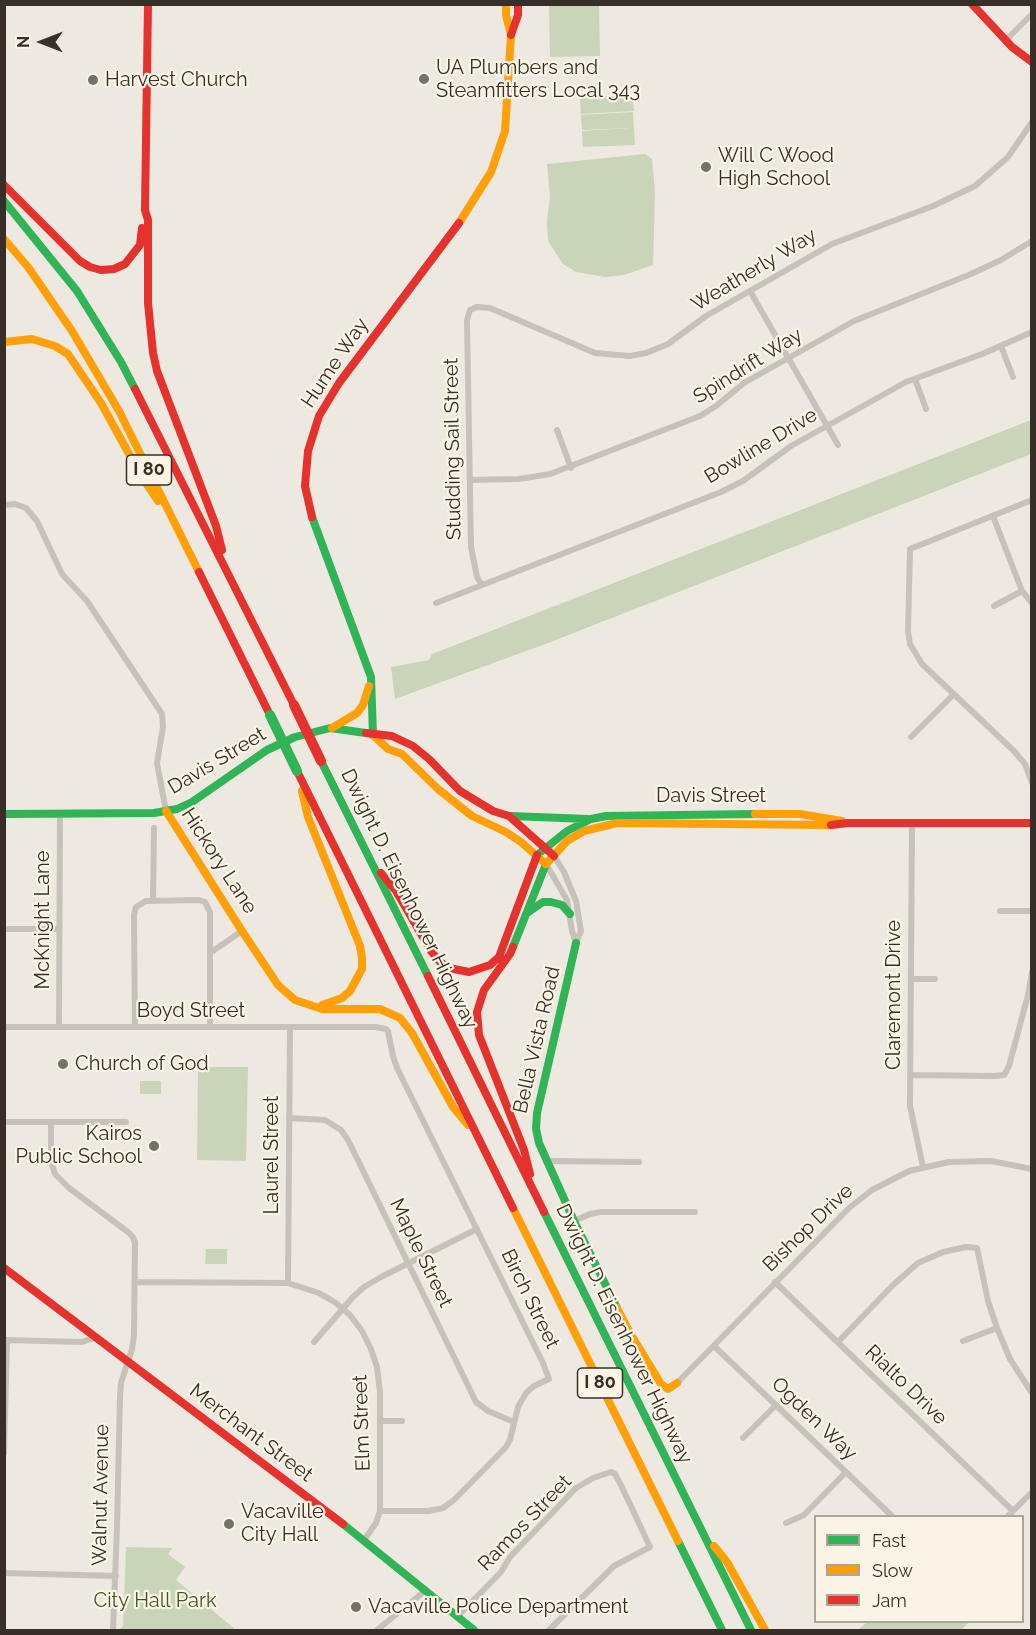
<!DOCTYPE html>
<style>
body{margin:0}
#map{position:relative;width:1036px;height:1635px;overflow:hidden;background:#ede9e0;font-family:Raleway,sans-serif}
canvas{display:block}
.frame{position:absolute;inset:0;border:6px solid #372f27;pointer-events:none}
.legend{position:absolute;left:814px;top:1515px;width:210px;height:108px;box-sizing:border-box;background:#faf4e7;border:2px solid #aca59a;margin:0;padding:8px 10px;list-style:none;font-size:18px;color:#372f27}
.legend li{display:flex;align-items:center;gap:12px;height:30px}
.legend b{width:30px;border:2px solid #aca59a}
.north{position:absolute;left:12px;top:12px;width:60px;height:60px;-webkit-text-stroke:4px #faf4e7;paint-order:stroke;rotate:270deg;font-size:16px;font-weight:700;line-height:24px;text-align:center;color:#372f27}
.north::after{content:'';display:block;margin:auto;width:21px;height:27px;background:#372f27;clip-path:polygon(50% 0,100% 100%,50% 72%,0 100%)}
</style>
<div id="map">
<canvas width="1036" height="1635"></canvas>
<div class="frame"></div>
<ul class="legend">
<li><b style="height:8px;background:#30b455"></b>Fast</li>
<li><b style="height:8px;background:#ff9f0a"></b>Slow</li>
<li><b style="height:8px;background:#e5322d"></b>Jam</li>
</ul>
<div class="north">N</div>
</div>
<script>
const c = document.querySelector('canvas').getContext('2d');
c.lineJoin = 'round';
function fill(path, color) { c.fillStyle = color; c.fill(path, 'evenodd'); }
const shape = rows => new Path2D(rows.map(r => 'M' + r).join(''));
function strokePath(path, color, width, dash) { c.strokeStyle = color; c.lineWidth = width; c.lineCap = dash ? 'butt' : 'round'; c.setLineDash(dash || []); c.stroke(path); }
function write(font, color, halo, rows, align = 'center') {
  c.font = font + ' Raleway,sans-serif'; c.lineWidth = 4.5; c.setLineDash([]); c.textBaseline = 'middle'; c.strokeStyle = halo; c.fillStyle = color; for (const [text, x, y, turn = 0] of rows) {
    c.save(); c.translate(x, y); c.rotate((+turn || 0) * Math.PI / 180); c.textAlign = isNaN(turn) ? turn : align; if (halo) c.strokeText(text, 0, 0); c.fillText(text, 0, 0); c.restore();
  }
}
fill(shape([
 [549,5,599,5,600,56,550,57],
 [633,95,634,111,581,114,580,98],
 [633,112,635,145,583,147,582,131,631,128,582,130,581,115],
 [645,154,652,159,655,193,653,265,624,275,605,277,576,272,563,264,548,241,547,222,550,197,547,164],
 [1031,420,1031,454,548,643,395,699,391,667,429,660,432,654],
 [198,1067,248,1067,246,1161,197,1160],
 [140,1081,161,1081,161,1094,140,1094],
 [206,1249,227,1249,227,1264,205,1264],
 [126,1547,172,1548,168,1554,185,1567,176,1580,236,1630,119,1630,123,1626],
 [867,1622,969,1622,961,1630,858,1630]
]), '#cad4b9');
strokePath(shape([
 [1006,40,1032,14],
 [750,291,838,445],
 [1001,346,1013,377],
 [915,379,926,409],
 [557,430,571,468],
 [470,480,519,479,550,474,700,416,716,406,744,383,854,321,971,274,1001,260,1032,241],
 [1032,500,910,549,908,631,910,644,922,664,1014,751,1025,764,1032,783],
 [4,505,15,504,26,508,37,521,62,574,87,601,162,714,163,727,157,763,166,811],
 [993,516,1022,591,1032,603],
 [482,585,477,577,471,547,467,320,470,310,477,307,490,308,595,353,630,356,646,353,668,344,706,316,832,244,933,206,975,186,1008,157,1032,122],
 [436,603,721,492,743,481,791,446,906,382,982,354,1032,332],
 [994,606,1022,591],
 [911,737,954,694],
 [912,823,910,1106,923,1167],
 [554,856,564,872,576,901,581,931,576,943],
 [546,864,567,900,572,931,576,943],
 [153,901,154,828],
 [1000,911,1032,911],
 [4,929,59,929],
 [210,953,242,931],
 [911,979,935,979],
 [59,1026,60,814],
 [4,1027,375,1027,386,1029,388,1031,393,1056,397,1068,543,1363,549,1379,534,1386,526,1393,518,1407,510,1440,506,1447,454,1500,443,1508,429,1511,380,1511],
 [135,1027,134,915,136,907,146,901,199,900,205,902,210,912,210,1027],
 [910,1075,994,1076,1004,1075,1009,1066,1028,995,1032,972],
 [289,1118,325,1120,341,1130,348,1140,476,1402,488,1411,514,1422],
 [4,1122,126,1122],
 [51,1122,51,1161,55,1174,69,1188,128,1232,133,1237,135,1243,134,1335,132,1349,121,1383,120,1396,117,1527,113,1630],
 [546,1161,639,1162],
 [574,1221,590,1214,601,1212,695,1212],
 [135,1282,288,1283,319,1293,336,1303,350,1315,362,1331,371,1349,377,1367,380,1392,380,1511,376,1523,364,1540],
 [775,1282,1013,1511],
 [288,1283,290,1028],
 [5,1340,82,1342,97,1337],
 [963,1341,997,1328],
 [314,1342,353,1297,364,1287,381,1277,477,1229],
 [838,1342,893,1285,918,1263,943,1252,966,1247,977,1248,988,1301,997,1328,1010,1359,1032,1393],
 [714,1346,892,1516],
 [677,1383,849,1208,872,1190,909,1171,949,1162,991,1161,1032,1169],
 [380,1421,402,1421],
 [743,1438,775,1406],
 [4,1453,7,1340],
 [1008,1516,1032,1492],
 [786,1523,804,1515,846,1472],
 [4,1573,116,1576],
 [458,1616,501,1572,510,1557,576,1488,593,1478,611,1472,615,1474,621,1485,650,1547,614,1566,549,1630],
 [377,1630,426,1590]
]), '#c6c1b9', 6);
strokePath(shape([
 [4,201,77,291,121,362,135,389],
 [312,517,371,677,373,735],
 [321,761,428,976],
 [4,814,154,813,177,809,192,802,267,750,295,737,330,728,366,733],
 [511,816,588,819],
 [537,855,567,831,591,819,606,816,755,814],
 [527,913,543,902,551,902,562,905,570,914],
 [576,943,537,1113,536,1129,539,1143,574,1221,617,1308],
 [513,947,546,864],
 [544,1212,751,1630],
 [343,1524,474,1630],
 [678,1541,722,1630]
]), '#30b455', 8);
strokePath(shape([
 [459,223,491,172,505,131,511,35,506,15,506,4],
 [4,239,28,267,72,331,119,411,199,572],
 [4,342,32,339,55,346,68,354,101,403,140,474,158,501],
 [332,728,357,713,363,705,369,686],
 [373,735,388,749,402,754,438,789,472,816,506,832,521,842,546,864,567,841,584,831,617,823,831,825],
 [302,791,308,817,360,946,362,958,362,969,350,991,342,998,322,1005],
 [166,811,242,931],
 [755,814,800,814,842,821],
 [242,931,278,985,295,1000,322,1009,380,1009,400,1018,412,1033,453,1107,468,1125],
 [513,1208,678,1541],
 [617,1308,630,1333,661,1384,668,1389,677,1383],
 [714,1546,727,1562,765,1630]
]), '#ff9f0a', 8);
strokePath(shape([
 [972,4,1012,47,1032,62],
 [511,35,518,15,518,4],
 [4,185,80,261,90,267,101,270,114,269,125,264,140,245,142,228],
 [145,210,148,4],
 [145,210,148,220,148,303,153,353,157,371,216,526,222,550],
 [135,389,294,705],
 [312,517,305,486,308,451,319,416,339,383,459,223],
 [199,572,270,715],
 [366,733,392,736,413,746,429,759,460,791,493,811,509,816,554,856],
 [297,771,513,1208],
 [831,825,848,823,1032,823],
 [381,873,396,891,431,951,440,962,449,968,469,972,490,965,499,957,537,855],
 [513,947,510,954,484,990,477,1012,479,1035,524,1150,530,1174],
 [428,976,544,1212],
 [4,1268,343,1524]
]), '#e5322d', 8);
strokePath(shape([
 [270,715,297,771]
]), '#30b455', 10);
strokePath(shape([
 [294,705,321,761]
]), '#e5322d', 10);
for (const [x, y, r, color] of [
 [424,79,6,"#777068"],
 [93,80,6,"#777068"],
 [706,167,6,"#777068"],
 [63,1064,6,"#777068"],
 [154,1146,6,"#777068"],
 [229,1524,6,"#777068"],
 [356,1607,6,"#777068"]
]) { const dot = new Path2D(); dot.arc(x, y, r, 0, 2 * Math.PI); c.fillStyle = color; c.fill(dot); strokePath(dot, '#faf4e7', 2); }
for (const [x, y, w] of [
 [149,470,45],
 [600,1383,45]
]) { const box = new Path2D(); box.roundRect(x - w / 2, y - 15, w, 30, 4.5); c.fillStyle = '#faf4e7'; c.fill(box); strokePath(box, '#372f27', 1.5); }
write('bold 18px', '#372f27', null, [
 ["I 80",149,470],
 ["I 80",600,1383]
]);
write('20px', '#372f27', '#faf4e7', [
 ["UA Plumbers and",436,68],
 ["Steamfitters Local 343",436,91],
 ["Harvest Church",105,80],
 ["Will C Wood",718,156],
 ["High School",718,179],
 ["Church of God",75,1064],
 ["Kairos",142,1134,"right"],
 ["Public School",142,1157,"right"],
 ["Vacaville",241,1512],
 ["City Hall",241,1535],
 ["Vacaville Police Department",368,1607]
], 'left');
write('20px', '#372f27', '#faf4e7', [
 ["Weatherly Way",754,270,-31],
 ["Hume Way",335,363,-56],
 ["Spindrift Way",748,366,-32],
 ["Bowline Drive",761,446,-31],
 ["Studding Sail Street",453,449,-91],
 ["Davis Street",217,761,-31],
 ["Davis Street",711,796],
 ["Hickory Lane",219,861,57],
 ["Dwight D. Eisenhower Highway",409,899,64],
 ["McKnight Lane",43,920,-90],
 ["Claremont Drive",894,995,-90],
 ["Boyd Street",191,1011],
 ["Bella Vista Road",537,1040,-77],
 ["Laurel Street",272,1155,-90],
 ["Bishop Drive",808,1228,-44],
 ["Maple Street",421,1253,64],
 ["Birch Street",530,1299,64],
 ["Dwight D. Eisenhower Highway",624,1334,64],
 ["Rialto Drive",906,1385,44],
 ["Ogden Way",814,1419,44],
 ["Elm Street",362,1423,-92],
 ["Merchant Street",251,1433,37],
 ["Walnut Avenue",101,1495,-89],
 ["Ramos Street",525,1523,-46]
]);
write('20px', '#3f5729', '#faf4e7', [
 ["City Hall Park",155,1601]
]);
</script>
